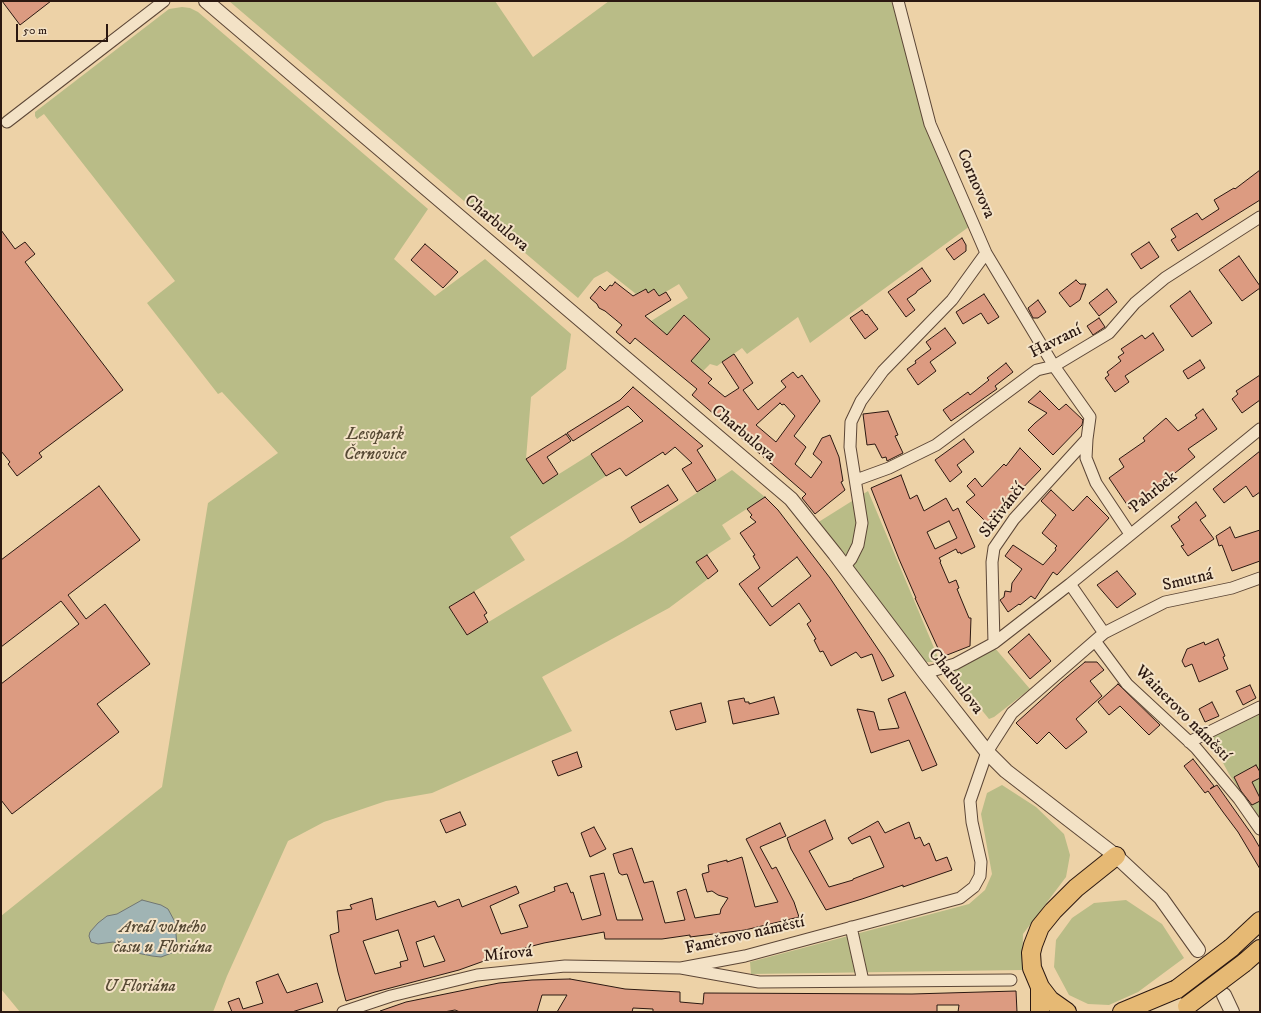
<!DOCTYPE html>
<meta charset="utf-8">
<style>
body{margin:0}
#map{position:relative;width:1261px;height:1013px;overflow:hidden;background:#edd2a7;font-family:"IM FELL DW Pica",serif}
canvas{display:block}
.frame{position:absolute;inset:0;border:2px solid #2b1811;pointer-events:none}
.scale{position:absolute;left:16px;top:24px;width:92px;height:18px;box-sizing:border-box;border:2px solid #2b1811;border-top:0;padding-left:5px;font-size:12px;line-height:14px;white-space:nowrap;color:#2b1811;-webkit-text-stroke:3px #f3e2c6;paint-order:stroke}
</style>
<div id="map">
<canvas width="1261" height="1013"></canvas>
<div class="frame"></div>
<div class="scale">50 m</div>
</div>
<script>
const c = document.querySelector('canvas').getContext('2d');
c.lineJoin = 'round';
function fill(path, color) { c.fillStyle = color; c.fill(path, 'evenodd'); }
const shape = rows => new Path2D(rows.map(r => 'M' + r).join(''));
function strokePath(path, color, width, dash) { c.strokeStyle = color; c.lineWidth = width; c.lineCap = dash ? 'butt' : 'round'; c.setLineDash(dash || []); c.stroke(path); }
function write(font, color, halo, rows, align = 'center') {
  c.font = font + ' "IM FELL DW Pica",serif'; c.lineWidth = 4; c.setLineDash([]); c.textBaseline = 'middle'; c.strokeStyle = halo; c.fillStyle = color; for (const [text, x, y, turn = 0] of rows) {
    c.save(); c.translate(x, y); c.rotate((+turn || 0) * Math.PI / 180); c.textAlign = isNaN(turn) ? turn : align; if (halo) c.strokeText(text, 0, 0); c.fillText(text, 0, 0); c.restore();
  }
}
fill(shape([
 [229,1,495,1,533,57,609,1,891,1,970,226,810,343,798,317,747,354,742,348,717,366,710,364,703,371,691,361,710,339,685,315,667,335,651,321,688,298,679,284,659,296,654,289,648,293,645,290,636,294,607,271,594,278,578,298],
 [182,7,190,8,198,12,428,209,394,259,435,296,485,259,571,334,566,369,531,397,526,459,543,484,591,454,606,476,510,537,525,560,449,607,467,635,623,541,732,470,765,497,722,525,731,539,696,562,708,579,669,608,542,677,572,731,432,793,386,801,324,822,288,841,227,976,213,1012,20,1012,1,989,1,916,162,787,208,503,278,453,222,392,218,394,147,303,175,281,44,114,37,119,35,116,35,112,169,9],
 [868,491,940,662,924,662,817,523],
 [994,647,1030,689,994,717,989,719,950,671],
 [1260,711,1260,821,1229,774,1209,737],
 [1002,785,1036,807,1064,834,1070,855,1066,877,1023,934,1022,970,751,974,750,962,969,904,985,890,992,874,981,814,987,793],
 [1126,900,1162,924,1184,958,1138,992,1109,1005,1088,1004,1069,995,1054,967,1056,940,1072,918,1094,903]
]), '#b9bc87');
const water = shape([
 [142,900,161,905,168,909,175,922,177,946,176,951,169,954,161,957,152,956,132,952,123,944,113,942,98,944,91,942,89,936,90,932,98,923,107,916,117,914,142,900]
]);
fill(water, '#a0b4b4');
strokePath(water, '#717673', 1);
const building = shape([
 [2,1,51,1,20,25,2,1],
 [1260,170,1260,200,1178,251,1171,240,1176,237,1171,229,1197,213,1202,220,1219,209,1214,200,1234,188,1235,189,1260,170],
 [1,230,15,249,25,242,35,254,25,262,123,390,39,453,42,457,17,476,8,464,10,462,1,451,1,230],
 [962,238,966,245,966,251,954,260,946,249,962,238],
 [1149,242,1159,257,1141,269,1131,254,1149,242],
 [425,244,458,272,443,288,411,260,425,244],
 [1239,256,1260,286,1260,288,1242,301,1219,270,1239,256],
 [922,268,931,281,917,291,916,293,907,299,915,310,906,317,888,292,922,268],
 [1076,280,1080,284,1086,284,1080,300,1070,307,1059,293,1076,280],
 [615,282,633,296,646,289,648,293,654,289,659,296,666,292,671,300,645,316,667,335,684,315,710,339,691,361,712,379,708,383,725,397,739,388,722,362,734,354,753,383,743,390,758,410,786,387,781,381,793,372,798,378,802,375,820,401,794,436,806,447,795,464,811,478,822,462,813,454,822,438,830,435,839,457,843,481,841,482,845,490,815,514,802,498,806,494,692,395,697,389,635,338,630,344,616,332,622,325,605,311,599,308,597,304,590,298,600,286,605,291,610,285,612,286,615,282],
 [780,403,782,405,784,404,795,416,776,442,756,425,780,403],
 [1107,289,1117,302,1099,316,1089,303,1107,289],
 [1190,291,1212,323,1192,337,1170,306,1190,291],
 [984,294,999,317,988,324,981,313,963,324,956,312,984,294],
 [1038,300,1046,312,1038,318,1033,318,1028,308,1038,300],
 [862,310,866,315,867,314,878,329,865,339,850,318,862,310],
 [1099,318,1105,327,1093,335,1087,326,1099,318],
 [945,328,956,343,930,362,936,371,918,385,907,369,916,363,915,361,931,349,926,342,945,328],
 [1153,333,1164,350,1125,376,1129,382,1115,392,1105,378,1109,375,1107,372,1121,361,1118,357,1124,353,1121,349,1142,335,1145,339,1153,333],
 [1200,360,1205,368,1188,379,1183,371,1200,360],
 [1006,363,1013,372,995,386,997,389,951,421,943,410,968,392,970,395,989,380,987,378,1006,363],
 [1260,375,1260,400,1242,413,1232,399,1238,394,1236,391,1260,375],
 [633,387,703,446,697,450,716,480,697,492,682,469,692,463,675,447,665,455,663,452,626,476,620,468,606,476,591,454,643,421,628,406,573,441,567,433,620,400,633,387],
 [1040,391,1059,410,1066,404,1083,420,1082,425,1053,455,1028,430,1035,423,1047,413,1028,402,1040,391],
 [1203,409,1217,429,1188,449,1195,457,1130,509,1109,478,1124,467,1119,459,1145,441,1143,438,1166,418,1178,431,1197,418,1195,415,1203,409],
 [888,411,898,435,895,436,903,453,887,461,886,457,882,458,875,444,867,445,863,414,888,411],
 [566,434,571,441,547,457,558,474,543,484,526,459,566,434],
 [964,439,974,452,957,465,962,472,950,482,935,460,964,439],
 [1020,448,1041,469,988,524,966,502,975,495,967,486,975,478,982,487,1004,464,1006,466,1020,448],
 [1260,451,1260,492,1253,497,1246,486,1224,503,1213,489,1260,451],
 [901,475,910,499,917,495,924,511,946,498,953,511,958,508,975,547,961,554,960,552,958,553,956,549,939,558,941,561,940,562,949,583,956,580,959,588,957,589,969,618,971,618,970,646,942,657,915,598,916,598,899,559,871,488,901,475],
 [949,521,957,538,935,549,927,532,949,521],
 [668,485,678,500,640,523,631,507,668,485],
 [99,486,140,540,68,595,86,619,105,604,150,664,97,704,119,732,12,814,1,800,1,684,79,624,61,601,1,647,1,560,99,486],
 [1051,490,1073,511,1087,496,1109,518,1057,575,1053,572,1035,599,1031,596,1020,605,1019,604,1008,612,1000,600,1004,597,1005,591,1011,592,1012,583,1022,569,1005,556,1013,545,1043,565,1056,550,1055,548,1057,546,1042,533,1056,515,1041,501,1051,490],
 [765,497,778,510,830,578,884,658,894,676,882,681,872,654,861,658,856,652,831,666,823,651,820,652,814,640,816,639,807,624,811,621,799,603,770,626,739,584,760,568,753,556,755,555,740,533,756,522,750,517,752,515,747,509,765,497],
 [797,557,811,576,772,607,758,588,797,557],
 [1196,502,1206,516,1200,520,1214,539,1188,556,1181,546,1184,545,1171,526,1180,520,1178,517,1196,502],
 [1230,527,1235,538,1260,530,1260,561,1232,571,1222,545,1219,546,1216,536,1230,527],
 [707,555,718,571,708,579,696,562,707,555],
 [1117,571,1136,594,1117,608,1097,585,1117,571],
 [474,592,487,613,484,615,488,622,467,635,449,607,474,592],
 [1029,634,1051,661,1030,679,1008,652,1029,634],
 [1218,639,1225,656,1223,657,1228,669,1199,682,1192,664,1185,667,1182,661,1187,649,1204,642,1205,645,1218,639],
 [1085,662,1097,662,1104,670,1090,681,1102,696,1076,719,1087,732,1066,749,1049,732,1037,744,1016,723,1061,682,1085,662],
 [1118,684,1160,725,1149,735,1120,706,1109,715,1098,702,1118,684],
 [1250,685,1256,698,1243,705,1236,691,1250,685],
 [905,692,937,765,922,771,909,740,871,753,857,709,874,712,879,730,899,728,888,699,905,692],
 [774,697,779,714,733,724,728,701,744,698,745,702,749,702,749,704,774,697],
 [1212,702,1219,716,1205,722,1199,709,1212,702],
 [701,703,706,722,676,730,670,711,701,703],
 [577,752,582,767,558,776,552,761,577,752],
 [1193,759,1214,786,1210,789,1217,785,1253,836,1260,848,1260,869,1238,832,1223,812,1208,791,1205,793,1184,766,1193,759],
 [1256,765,1260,772,1260,778,1252,782,1260,798,1260,801,1252,805,1241,791,1234,777,1256,765],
 [460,812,466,825,446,833,440,820,460,812],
 [825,820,833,839,809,851,829,887,853,880,853,879,884,867,870,836,852,844,848,838,878,821,885,833,909,822,915,839,920,837,924,846,929,843,936,861,947,857,952,870,903,887,903,885,862,899,826,910,791,849,787,838,825,820],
 [780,823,786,836,760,847,772,869,776,867,794,902,799,917,745,930,690,937,690,935,662,939,605,939,604,932,544,943,509,952,459,970,375,992,346,1001,338,972,330,935,339,932,337,911,352,909,350,905,372,898,376,920,435,901,438,907,459,899,462,907,516,886,519,893,490,906,501,934,528,927,519,905,555,891,554,887,567,883,571,893,573,892,582,920,601,915,590,876,604,873,617,920,643,920,627,874,622,875,619,873,613,854,632,848,644,883,653,881,665,923,685,920,677,892,686,889,695,918,713,915,720,914,721,909,728,898,718,895,712,891,707,892,702,874,709,872,708,865,727,860,727,862,742,857,755,907,778,902,746,839,780,823],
 [398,930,408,960,400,962,401,967,375,974,363,941,398,930],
 [434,936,445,961,424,967,416,942,434,936],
 [594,827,606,849,590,857,581,833,594,827],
 [278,974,287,993,317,983,323,1002,292,1012,232,1012,228,1002,239,998,243,1009,263,1003,256,982,278,974],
 [570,979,625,989,680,992,680,1002,703,1004,704,993,912,994,1016,991,1017,1012,958,1012,959,1005,937,1005,937,1012,653,1012,653,1009,633,1008,632,1012,557,1012,567,995,542,995,537,1012,460,1012,455,1010,444,1012,381,1012,380,1011,406,1002,499,983,532,980,570,979]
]);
fill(building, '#dc9b81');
strokePath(building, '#2b1811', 1);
const minor = shape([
 [898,1,930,124,986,253,1054,366,1090,417,1087,439,1086,458,1096,483,1130,534],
 [7,122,164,1],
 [856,480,889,468,936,445,1037,370,1054,366,1109,333,1135,303,1165,278,1260,217],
 [845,566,851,559,858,545,862,523,850,447,851,422,861,401,883,371,952,300,986,253],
 [1070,584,1104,633],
 [1095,641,1127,684,1196,748,1239,799,1260,829],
 [994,643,992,562,994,548,1014,519,1087,439],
 [925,673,955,664,994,643,1070,584,1260,429],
 [1189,742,1260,707],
 [851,927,863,981],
 [681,968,745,956,960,898,974,887,980,876,981,862,972,822,970,801,987,752,1012,713,1104,633,1165,602,1232,588,1260,578],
 [343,1012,391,996,477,975,565,966,681,968,759,982,1011,980]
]);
const tertiary = shape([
 [206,1,791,499,835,554,925,673,987,752,1006,771,1116,856,1161,898,1198,950],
 [1224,995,1232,1012]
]);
const trunk = shape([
 [1231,948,1260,921],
 [1244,963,1260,949],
 [1040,1012,1040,987],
 [1067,1012,1050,1000,1040,987,1032,968,1031,953,1033,945,1040,927,1053,911,1076,888,1116,856],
 [1122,1012,1177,989]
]);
strokePath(minor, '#5c4636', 13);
strokePath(tertiary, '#5c4636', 16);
strokePath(trunk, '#2b1811', 20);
strokePath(minor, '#f3e2c6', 11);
strokePath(tertiary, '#f3e2c6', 14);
strokePath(trunk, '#e6b974', 18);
const trunkBridge = shape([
 [1177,989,1231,948],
 [1187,1006,1244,963]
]);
strokePath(trunkBridge, '#2b1811', 20, []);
strokePath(trunkBridge, '#e6b974', 18);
write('17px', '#2b1811', '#f3e2c6', [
 ["Cornovova",975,184,67],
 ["Charbulova",496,224,40],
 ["Havraní",1056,342,-27],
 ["Charbulova",743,434,40],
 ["Pahrbek",1154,493,-39],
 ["Skřivánčí",1003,511,-53],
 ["Smutná",1188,581,-13],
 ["Charbulova",955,682,52],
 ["Wainerovo náměstí",1182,714,45],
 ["Faměrovo náměstí",745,936,-13],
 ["Mírová",508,955,-6]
]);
write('italic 17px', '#564934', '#f3e2c6', [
 ["Lesopark",375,435],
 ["Černovice",375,455],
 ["Areál volného",163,928],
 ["času u Floriána",163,948],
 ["U Floriána",140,987]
]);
</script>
